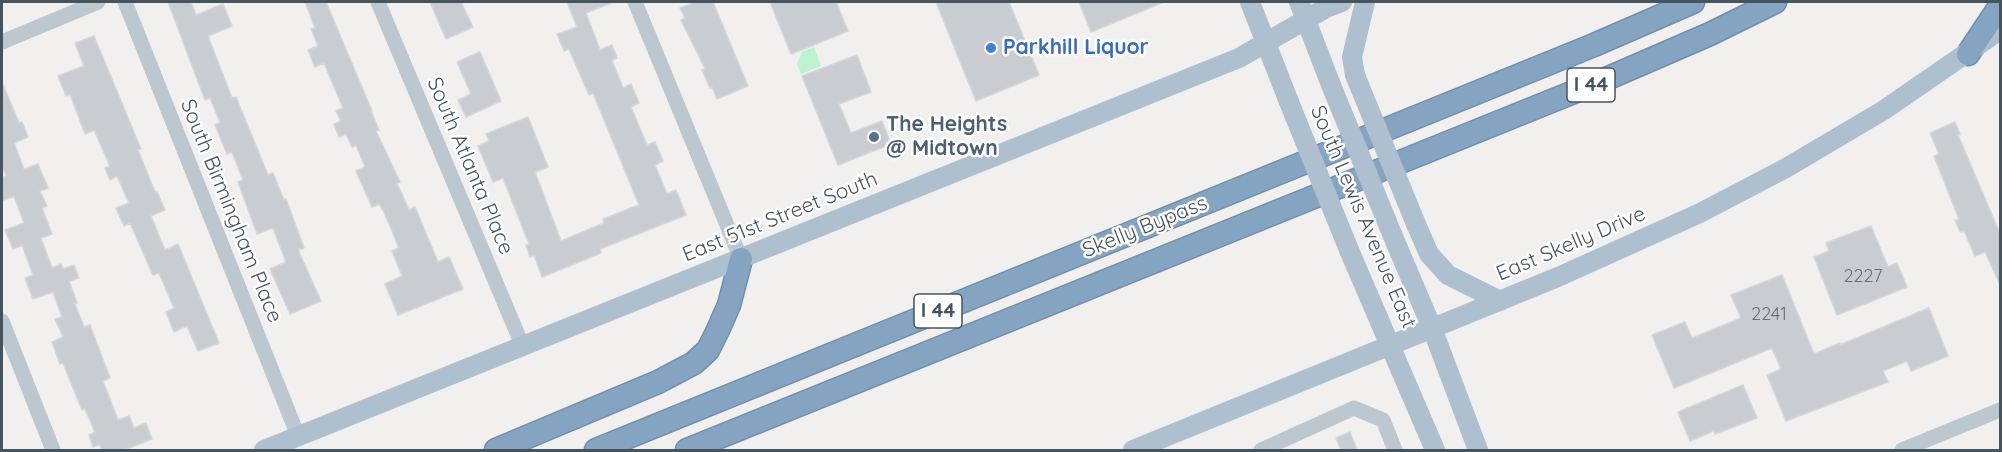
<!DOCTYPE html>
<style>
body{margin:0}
#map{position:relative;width:2002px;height:452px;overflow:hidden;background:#f2efef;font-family:Quicksand,sans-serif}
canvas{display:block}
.frame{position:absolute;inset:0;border:3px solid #46545e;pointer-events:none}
</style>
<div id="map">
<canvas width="2002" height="452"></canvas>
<div class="frame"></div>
</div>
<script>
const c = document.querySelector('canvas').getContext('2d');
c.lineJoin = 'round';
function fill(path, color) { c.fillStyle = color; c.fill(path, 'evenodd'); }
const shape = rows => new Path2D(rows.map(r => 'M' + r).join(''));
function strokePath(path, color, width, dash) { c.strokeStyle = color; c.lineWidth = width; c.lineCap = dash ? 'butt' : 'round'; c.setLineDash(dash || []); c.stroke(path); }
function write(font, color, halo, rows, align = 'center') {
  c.font = font + ' Quicksand,sans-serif'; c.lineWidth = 5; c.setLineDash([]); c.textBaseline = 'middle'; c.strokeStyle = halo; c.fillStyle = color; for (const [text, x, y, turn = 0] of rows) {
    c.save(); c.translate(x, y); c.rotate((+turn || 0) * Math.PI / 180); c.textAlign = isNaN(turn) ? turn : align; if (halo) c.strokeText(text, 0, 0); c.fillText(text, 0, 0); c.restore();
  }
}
fill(shape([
 [814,47,821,66,801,74,797,64,802,52]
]), '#bcf2cf');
const building = shape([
 [168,2,191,2,196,15,223,4,232,26,208,36,232,98,236,97,268,175,273,173,284,200,286,199,304,248,298,250,321,301,290,314,270,269,286,262,273,228,257,234,238,182,243,180,232,152,227,154,215,125,220,122,210,98,205,100,168,2],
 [305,2,326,2,372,111,371,111,379,130,376,131,400,182,397,183,409,210,415,207,438,262,449,257,463,289,398,315,385,284,402,276,392,251,399,248,384,212,379,204,372,207,356,171,365,167,356,145,352,147,346,134,339,137,334,124,341,121,336,111,343,108,324,63,315,67,308,50,318,46,311,29,315,28,305,2],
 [430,2,461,2,473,27,446,39,430,2],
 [567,2,614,2,586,13,600,50,612,45,617,58,612,60,623,88,631,84,639,103,631,107,647,145,655,142,663,161,655,165,667,194,676,190,686,215,600,249,601,253,542,277,534,255,530,257,526,245,529,244,503,178,493,182,478,146,489,141,486,134,528,117,548,167,535,172,561,241,604,223,603,219,639,205,593,93,589,95,569,49,564,51,557,34,577,27,567,2],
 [696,2,713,2,748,86,717,99,712,87,710,88,702,70,705,69,681,20,685,18,680,8,696,2],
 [770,2,836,2,848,31,791,54,770,2],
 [936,2,1009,2,1039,75,976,101,936,2],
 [1079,2,1164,2,1091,32,1079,2],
 [94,36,141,149,138,150,155,192,157,192,165,210,151,216,165,250,178,244,219,343,198,351,187,326,174,332,166,312,174,308,159,273,153,275,130,223,124,226,116,208,129,203,117,176,110,180,105,168,110,166,94,130,85,134,70,94,66,96,58,76,84,66,75,43,94,36],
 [480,52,501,101,466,117,458,100,471,94,457,62,480,52],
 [857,55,871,92,839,104,851,133,882,121,891,144,838,165,802,76,857,55],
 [2,82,19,123,22,122,28,137,14,143,24,169,38,164,48,188,40,191,47,206,42,208,52,234,41,238,52,268,61,264,63,269,74,265,79,278,69,281,77,303,75,304,84,327,90,325,110,378,103,381,118,420,129,416,134,428,146,423,152,439,124,450,102,450,99,444,93,447,89,435,95,432,85,409,82,410,63,363,60,364,52,342,63,337,55,319,62,317,53,292,33,299,25,278,33,275,22,245,13,249,5,230,24,223,14,196,2,201,2,178,6,176,2,165,2,82],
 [1955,122,1960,134,1958,135,2001,236,2001,287,1985,252,1975,256,1964,231,1960,232,1955,220,1959,219,1934,156,1939,154,1930,133,1955,122],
 [1871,226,1888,267,1897,263,1907,287,1837,315,1814,257,1829,251,1826,243,1871,226],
 [1782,275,1814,354,1840,343,1840,345,1929,308,1948,356,1911,371,1907,361,1883,371,1888,382,1786,421,1767,375,1781,369,1772,348,1674,388,1652,335,1685,322,1692,338,1741,318,1731,295,1782,275],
 [1743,385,1757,418,1715,434,1714,431,1690,441,1678,412,1743,385],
 [1350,432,1357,450,1341,450,1336,438,1350,432]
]);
fill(building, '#c9cdd2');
strokePath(building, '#d3d6db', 1.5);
const highway = shape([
 [1968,54,2000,6],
 [496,450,658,382,694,363,708,350,718,330,729,305,741,259],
 [596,450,1594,45,1693,2],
 [687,450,1606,79,1710,34,1775,2]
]);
strokePath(highway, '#708fad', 25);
strokePath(shape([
 [125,2,298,436],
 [378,2,523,347],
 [635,2,741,259],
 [2,42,98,2],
 [2,321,53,450],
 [1261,450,1354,408,1383,420,1395,450],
 [1902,450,2000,410]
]), '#bcc7cf', 15);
strokePath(shape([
 [1250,2,1289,102],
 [1299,2,1331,85],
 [1355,75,1352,57,1365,2],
 [1416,224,1429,254,1448,275,1500,301],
 [1392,234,1432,328,1478,450],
 [1349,250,1435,450],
 [264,450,1239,58,1326,8,1342,2],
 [1133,450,1558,277,1700,213,1786,168,1884,110,2000,30]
]), '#aec0d0', 20);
strokePath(highway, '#85a4c1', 22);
strokePath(shape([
 [1355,75,1416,224],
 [1331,85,1392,234],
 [1289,102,1349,250]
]), '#aec0d0', 20);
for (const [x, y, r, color] of [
 [991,48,6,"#3f7fe0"],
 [874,137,6,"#5c6f8a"]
]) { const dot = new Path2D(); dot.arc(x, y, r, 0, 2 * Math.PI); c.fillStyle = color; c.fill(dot); strokePath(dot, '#fff', 2); }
write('18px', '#67727b', null, [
 ["2227",1863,277],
 ["2241",1769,315]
]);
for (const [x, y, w] of [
 [1591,85,48],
 [938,311,48]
]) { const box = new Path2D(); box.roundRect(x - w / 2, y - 17, w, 34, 4.5); c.fillStyle = '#fff'; c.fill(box); strokePath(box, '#46545e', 1.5); }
write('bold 20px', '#46545e', null, [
 ["I 44",1591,85],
 ["I 44",938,311]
]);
write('bold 21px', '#366cbe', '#fff', [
 ["Parkhill Liquor",1003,48]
], 'left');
write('bold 21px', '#4e5e75', '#fff', [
 ["The Heights",886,125],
 ["@ Midtown",886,149]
], 'left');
write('21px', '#46545e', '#fff', [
 ["South Atlanta Place",470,166,67],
 ["South Birmingham Place",231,211,68],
 ["East 51st Street South",780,217,-22],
 ["South Lewis Avenue East",1363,217,67],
 ["Skelly Bypass",1145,227,-22],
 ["East Skelly Drive",1571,244,-23]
]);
</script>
